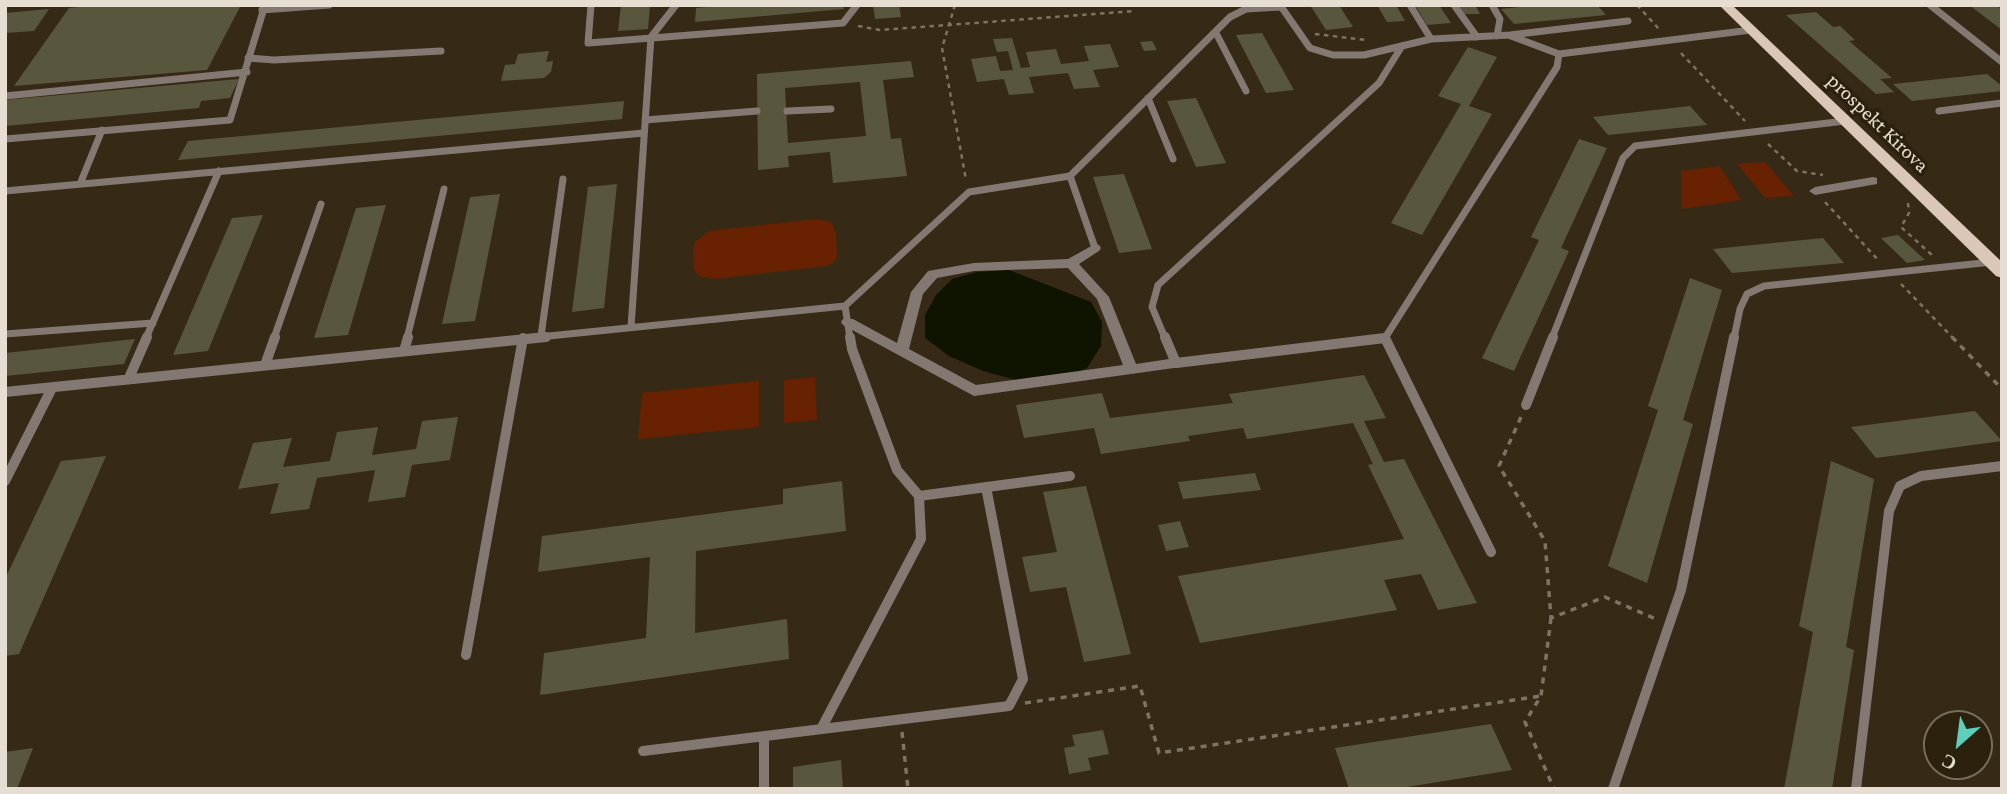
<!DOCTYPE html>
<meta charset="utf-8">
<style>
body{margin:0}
#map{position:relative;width:2007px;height:794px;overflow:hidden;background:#362a16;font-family:"Crimson Pro",serif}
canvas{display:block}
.frame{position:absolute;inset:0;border:7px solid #e6ded2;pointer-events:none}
.north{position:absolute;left:1923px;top:710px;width:70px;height:70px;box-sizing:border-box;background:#2c210d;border:2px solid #766d5c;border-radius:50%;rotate:208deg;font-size:19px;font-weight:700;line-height:28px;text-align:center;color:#e6ded2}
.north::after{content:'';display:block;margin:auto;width:24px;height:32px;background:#5ccebb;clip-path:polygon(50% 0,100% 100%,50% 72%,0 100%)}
</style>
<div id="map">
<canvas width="2007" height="794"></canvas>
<div class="frame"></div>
<div class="north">С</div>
</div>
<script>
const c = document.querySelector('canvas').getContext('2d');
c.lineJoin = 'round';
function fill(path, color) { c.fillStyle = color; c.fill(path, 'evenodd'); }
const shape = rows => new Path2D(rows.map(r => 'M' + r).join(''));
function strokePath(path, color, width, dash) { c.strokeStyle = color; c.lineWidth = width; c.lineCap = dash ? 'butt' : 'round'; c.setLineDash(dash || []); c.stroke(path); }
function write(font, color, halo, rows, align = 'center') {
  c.font = font + ' "Crimson Pro",serif'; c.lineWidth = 7; c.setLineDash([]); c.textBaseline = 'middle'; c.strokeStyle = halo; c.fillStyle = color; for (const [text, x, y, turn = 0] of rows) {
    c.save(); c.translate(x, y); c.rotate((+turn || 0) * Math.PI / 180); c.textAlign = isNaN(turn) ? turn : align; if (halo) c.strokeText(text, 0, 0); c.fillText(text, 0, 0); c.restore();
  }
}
fill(shape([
 [1765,162,1794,196,1765,198,1737,164],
 [1720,166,1741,200,1681,209,1681,171],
 [816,219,831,222,836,233,837,257,834,262,827,266,714,279,699,276,694,270,693,247,696,241,709,231],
 [815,377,817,420,784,423,784,380],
 [759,381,759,427,638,439,642,393]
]), '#682201');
fill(shape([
 [1009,270,1091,302,1102,322,1101,346,1087,368,1059,380,1016,380,983,371,949,356,925,338,925,315,936,295,952,279,977,272]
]), '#0f1400');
fill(shape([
 [101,5,241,5,207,70,14,86,69,8],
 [621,5,650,5,648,29,618,31],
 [732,5,843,5,844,9,695,22,696,8],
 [873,5,899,5,901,17,875,19],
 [1310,5,1339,5,1353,27,1326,30],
 [1377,5,1396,5,1405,21,1387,22],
 [1415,5,1439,5,1451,23,1427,25],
 [1458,5,1475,5,1480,14,1464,14],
 [1538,5,1597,5,1606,15,1514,24,1501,9],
 [1969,5,1996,5,2002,10,2002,30],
 [49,9,34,31,5,33,5,13],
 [1816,12,1833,27,1840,26,1855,40,1849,41,1892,78,1880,79,1894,92,1876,94,1786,15],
 [1262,33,1294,90,1266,93,1236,35],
 [1012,38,1021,68,1030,67,1026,52,1056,49,1061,64,1089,61,1084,46,1110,44,1119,67,1093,70,1100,87,1074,89,1068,73,1029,77,1034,93,1009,95,1004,79,977,82,971,59,996,56,1000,71,1013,70,1008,51,997,52,993,39],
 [1152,41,1157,50,1144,51,1140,42],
 [1468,47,1497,57,1469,106,1492,114,1422,235,1391,223,1461,104,1438,96],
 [549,51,546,62,553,61,551,72,544,78,501,81,505,65,515,64,518,54],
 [911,61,914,77,883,80,891,139,901,138,907,176,833,183,830,152,788,156,789,167,758,170,757,74],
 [860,82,866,136,788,143,785,88],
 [1987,74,2002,86,2002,91,1912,101,1893,84],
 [239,79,230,98,201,101,199,108,5,126,5,100],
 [1196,98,1226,163,1196,167,1167,101],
 [624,101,622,119,178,160,188,141],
 [1690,106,1707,125,1608,135,1593,117],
 [1579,139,1607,148,1561,248,1569,251,1514,371,1482,358,1539,240,1531,237],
 [1124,174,1152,249,1119,253,1093,177],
 [617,184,604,308,572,312,588,187],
 [500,194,475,321,442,324,470,197],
 [386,205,348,335,314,338,356,208],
 [263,215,208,351,173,355,232,218],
 [1898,235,1925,260,1907,263,1881,238],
 [1823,238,1844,263,1732,273,1713,249],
 [1690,278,1722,290,1683,420,1693,424,1647,583,1608,566,1658,410,1648,406],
 [135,339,124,364,5,376,5,353],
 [1364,375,1386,418,1364,421,1384,462,1404,459,1477,603,1438,610,1421,574,1384,580,1397,610,1200,643,1178,576,1404,539,1368,465,1373,464,1353,423,1247,439,1243,428,1188,436,1190,441,1101,454,1094,428,1024,438,1016,405,1102,393,1110,418,1233,403,1229,394],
 [1975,411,2002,441,1876,458,1851,427],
 [458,417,450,460,412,465,405,497,368,502,375,470,317,478,309,509,270,514,279,483,238,489,253,443,292,438,283,467,330,461,337,432,378,427,372,455,416,449,422,421],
 [106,456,19,654,5,656,5,579,61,461],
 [1831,461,1874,479,1846,647,1854,650,1832,789,1784,789,1813,632,1799,626],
 [1255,473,1261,490,1183,499,1178,482],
 [842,481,846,531,696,551,695,633,787,619,789,659,540,695,544,653,646,638,650,557,538,572,542,536,783,504,783,489],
 [1086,486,1131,654,1084,662,1066,587,1030,592,1022,557,1057,552,1043,492],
 [1180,521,1189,547,1166,551,1158,525],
 [1491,724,1512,770,1395,789,1349,789,1335,748],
 [1103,730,1109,754,1088,758,1091,770,1069,774,1064,748,1075,746,1072,735],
 [33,748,17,789,5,789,5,752],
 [841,760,843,789,793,789,793,767]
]), '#59563e');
strokePath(shape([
 [955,5,942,48,966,180],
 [1637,5,1659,29],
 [858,26,880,30,1135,11],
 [1315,34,1366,40],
 [1681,53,1745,121],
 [1768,144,1797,171,1823,175],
 [1825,202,1879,261],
 [1908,203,1909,213,1901,227,1933,256],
 [1901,284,1953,338]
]), '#7e7463', 2.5, [4.5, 4.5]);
strokePath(shape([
 [1952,337,2002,389],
 [1521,417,1499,466,1545,541,1551,618,1605,597,1656,619],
 [1551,618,1541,696,1525,722,1554,789],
 [1025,703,1140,686,1159,753,1541,696],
 [902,732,908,789]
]), '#7e7463', 3.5, [6, 6]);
strokePath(shape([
 [591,5,588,43,843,23,857,5],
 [1280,5,1310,48,1333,55,1364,55,1431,39,1510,35,1628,21],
 [1410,5,1431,39],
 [1454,5,1477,37],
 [1492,5,1500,19,1497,36],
 [1930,5,2002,62],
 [262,10,329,5],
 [1216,33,1246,91],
 [1511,36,1559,54],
 [248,58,274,60,441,51],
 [5,96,247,72],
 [1148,98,1173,159],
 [787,111,831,109],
 [1939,111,2002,103],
 [645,120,757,111],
 [5,139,230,120,265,5],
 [1070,176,1095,248],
 [80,184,102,130],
 [5,191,644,133],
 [631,327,651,37,676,5],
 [5,334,153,323],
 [541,336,563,179],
 [146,338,219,171],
 [274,338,321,204],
 [407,338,444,189],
 [529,338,845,306],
 [850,338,845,306,969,192,1070,176,1230,17,1246,9,1280,7],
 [1165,338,1152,307,1158,285,1379,83,1402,46],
 [1382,338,1385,338],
 [1385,338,1557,67,1559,54,1751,30],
 [1552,338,1623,158,1635,146,1845,121],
 [1734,338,1740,309,1747,294,1764,286,1992,262]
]), '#837972', 7);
strokePath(shape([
 [1165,337,1176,363,1385,338],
 [1385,338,1491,552],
 [404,351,408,337],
 [265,365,275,337],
 [129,378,147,337],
 [5,392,546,337],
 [1526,405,1553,337],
 [5,481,52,388],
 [919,496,1070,476],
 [466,655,523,338],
 [821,729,921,539,919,496,897,470,852,349,850,337],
 [764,737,764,789],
 [643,751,1009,706,1023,679,986,487],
 [1613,789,1681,590,1734,337],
 [1856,789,1889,511,1900,486,1921,476,2002,466]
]), '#837972', 10);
fill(shape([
 [1873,177,1877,178,1877,184,1815,195,1809,191,1815,187,1873,177],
 [1095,244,1099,245,1101,248,1099,251,1079,264,1109,297,1136,364,1176,358,1183,363,1181,367,974,396,843,325,841,322,843,319,853,319,897,343,911,292,928,271,974,263,1068,259,1095,244],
 [1068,268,1097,299,1123,365,976,385,909,349,923,294,937,278,974,271,1068,268]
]), '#837972');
fill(shape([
 [1719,5,1732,5,2002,262,2002,278,1996,276,1719,5]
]), '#dbc7b7');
write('21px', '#e6ded2', '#2c210d', [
 ["prospekt Kirova",1878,123,44]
]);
</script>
